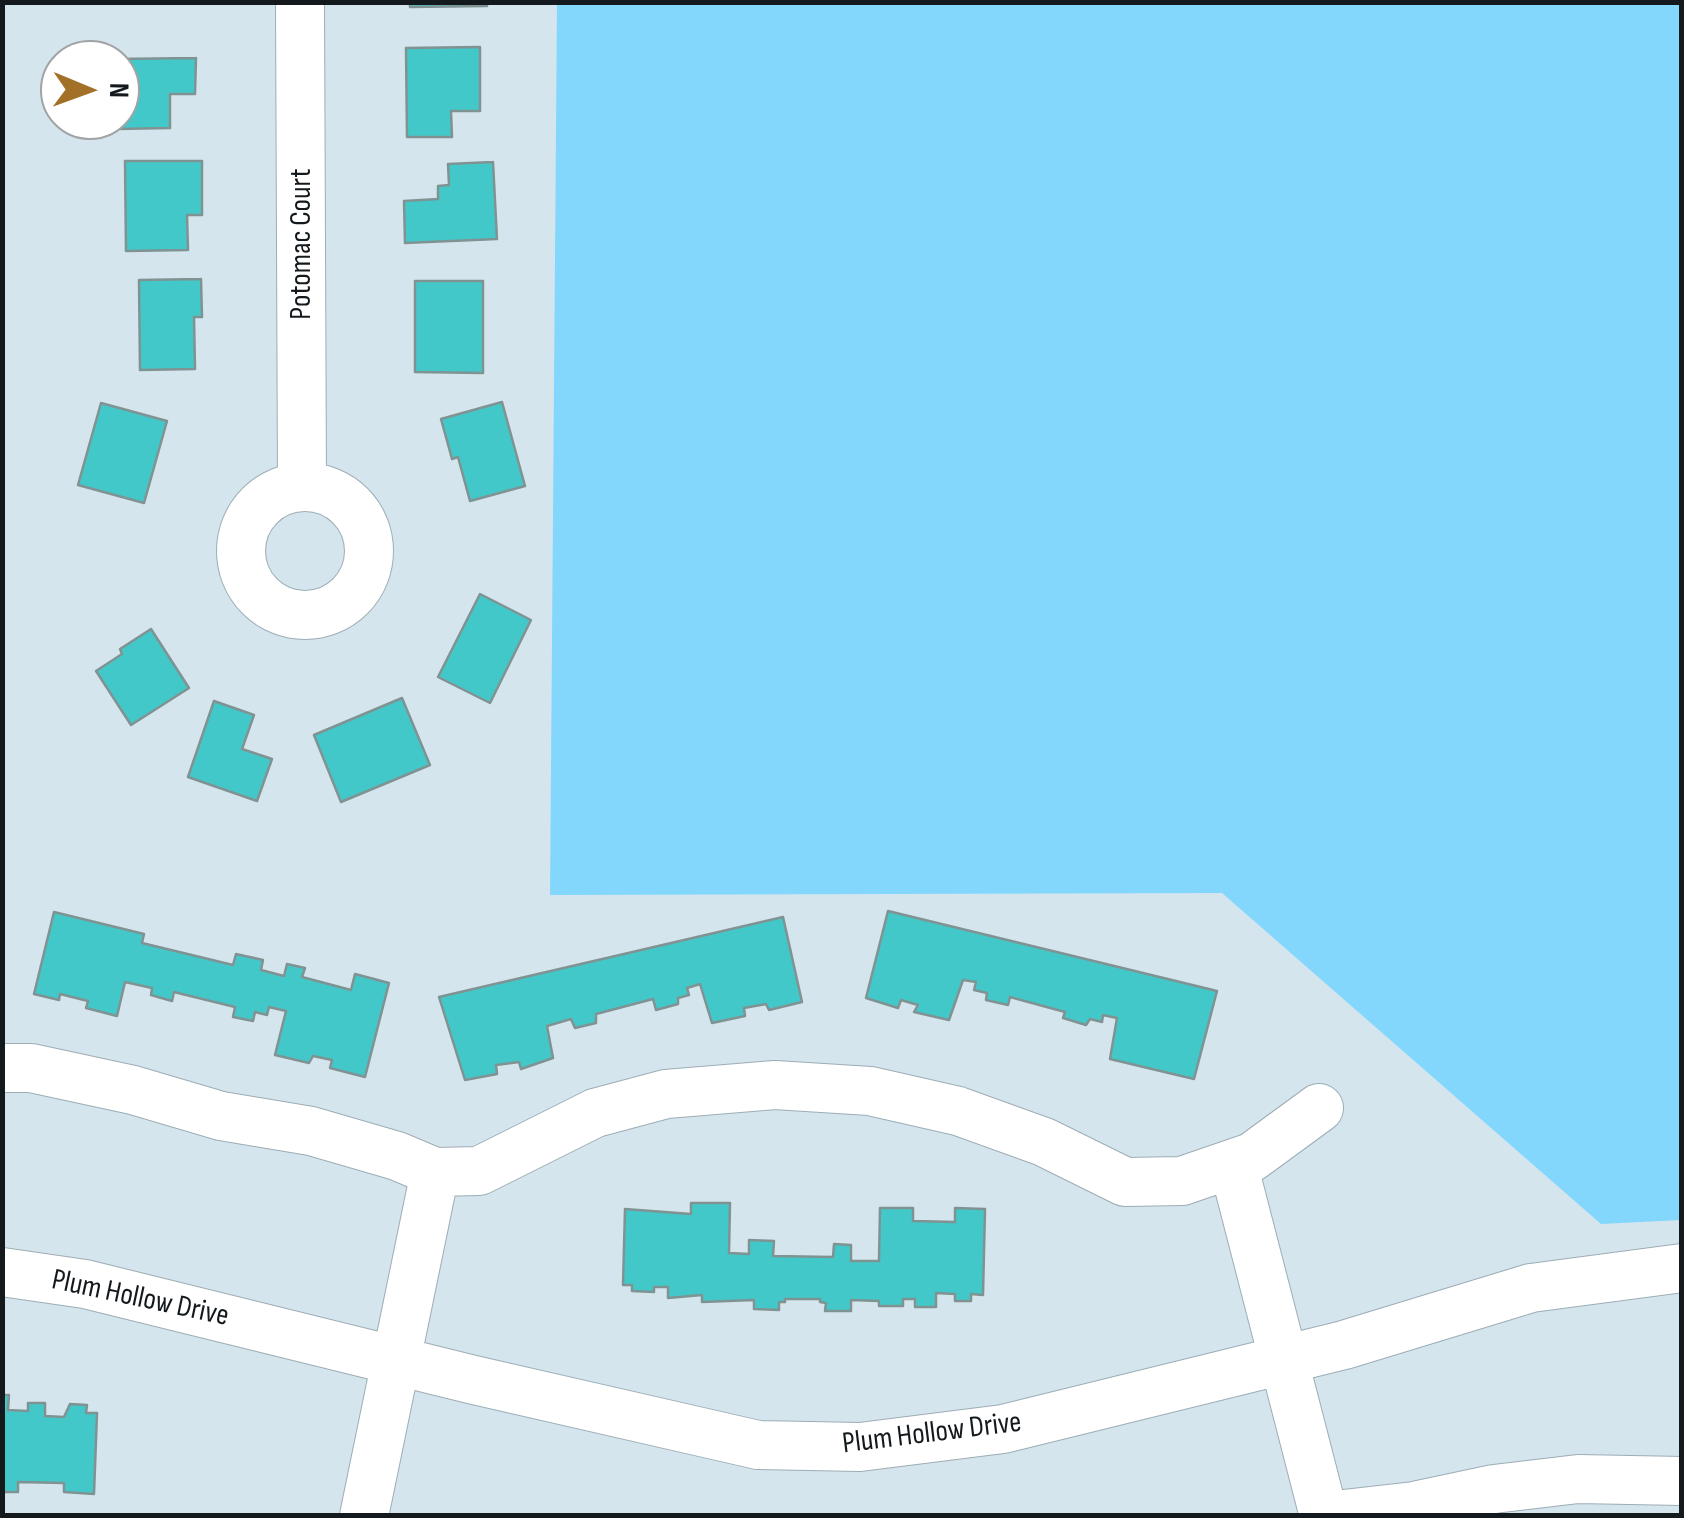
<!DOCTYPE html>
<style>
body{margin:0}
#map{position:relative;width:1684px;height:1518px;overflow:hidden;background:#d4e5ee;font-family:"Sofia Sans Condensed",sans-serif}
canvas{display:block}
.frame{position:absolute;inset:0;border:5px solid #13191c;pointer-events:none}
.north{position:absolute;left:40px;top:40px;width:100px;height:100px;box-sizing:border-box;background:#fff;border:2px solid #a1a3a4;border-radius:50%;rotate:91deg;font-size:28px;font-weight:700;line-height:40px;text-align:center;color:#13191c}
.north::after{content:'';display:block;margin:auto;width:35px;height:45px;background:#a37028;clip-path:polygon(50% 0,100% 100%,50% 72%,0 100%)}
</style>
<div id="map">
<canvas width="1684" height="1518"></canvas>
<div class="frame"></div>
<div class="north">N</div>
</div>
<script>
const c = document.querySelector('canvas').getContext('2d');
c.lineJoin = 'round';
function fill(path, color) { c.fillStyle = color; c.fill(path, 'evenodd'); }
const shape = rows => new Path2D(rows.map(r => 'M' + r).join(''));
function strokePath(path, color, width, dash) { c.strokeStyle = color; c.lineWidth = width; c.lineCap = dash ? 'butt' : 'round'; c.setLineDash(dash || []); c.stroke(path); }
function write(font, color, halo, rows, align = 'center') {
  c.font = font + ' "Sofia Sans Condensed",sans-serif'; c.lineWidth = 9; c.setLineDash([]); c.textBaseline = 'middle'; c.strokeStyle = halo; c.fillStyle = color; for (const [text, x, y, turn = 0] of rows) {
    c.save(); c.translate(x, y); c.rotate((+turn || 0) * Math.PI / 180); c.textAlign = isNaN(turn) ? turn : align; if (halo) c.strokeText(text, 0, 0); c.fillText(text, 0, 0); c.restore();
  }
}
fill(shape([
 [557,3,1681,3,1681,1220,1601,1224,1222,893,550,895]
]), '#83d7fc');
const building = shape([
 [410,2,487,2,487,6,410,7,410,2],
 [480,47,480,111,451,111,452,137,407,137,406,48,480,47],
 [196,58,195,94,170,94,170,128,117,129,120,60,117,59,196,58],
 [125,161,202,161,202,215,187,215,188,250,126,251,125,161],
 [493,162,497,239,405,243,404,201,438,199,438,186,449,185,448,164,493,162],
 [201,279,202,317,194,317,195,369,140,370,139,280,201,279],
 [415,281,483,281,483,373,415,372,415,281],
 [502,402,525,486,470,501,458,457,452,459,441,419,502,402],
 [101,403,167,421,144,503,78,485,101,403],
 [480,594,531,620,490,703,438,677,480,594],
 [151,629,189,688,131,725,96,671,122,654,120,649,151,629],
 [402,698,430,765,341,802,314,735,402,698],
 [214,701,254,715,242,749,272,759,257,801,188,777,214,701],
 [888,911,1217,991,1194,1079,1110,1059,1117,1018,1103,1015,1102,1022,1090,1019,1086,1025,1063,1018,1065,1012,1010,997,1008,1005,986,1000,987,993,974,990,976,982,963,980,949,1020,914,1012,918,1005,901,1000,898,1008,866,998,888,911],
 [54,912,144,934,142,943,233,965,236,954,263,960,261,970,284,976,287,964,305,968,302,977,351,990,355,974,389,983,365,1077,330,1068,332,1060,313,1056,309,1063,275,1055,286,1011,269,1007,267,1015,255,1012,253,1021,233,1017,235,1007,174,992,172,1001,151,995,152,988,125,982,117,1016,86,1008,88,1001,60,994,59,1000,34,994,54,912],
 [783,917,802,1002,769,1010,766,1004,744,1008,745,1016,712,1023,700,984,687,988,689,995,678,998,678,1004,656,1010,653,999,596,1014,596,1023,575,1028,571,1019,547,1026,553,1058,521,1069,519,1062,496,1065,497,1074,465,1080,439,997,783,917],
 [691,1203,730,1203,729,1253,749,1254,749,1240,774,1241,773,1256,833,1257,834,1244,851,1245,851,1261,879,1261,880,1208,913,1208,913,1221,955,1222,955,1208,985,1209,983,1295,971,1294,971,1301,955,1301,955,1294,936,1293,936,1307,915,1307,915,1299,903,1299,903,1306,879,1306,879,1301,851,1300,851,1311,825,1311,826,1303,820,1302,820,1299,785,1299,785,1302,779,1302,779,1310,754,1309,754,1300,702,1302,702,1295,668,1298,668,1287,654,1287,654,1292,632,1291,632,1285,623,1285,625,1209,691,1214,691,1203],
 [2,1395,9,1395,8,1410,28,1411,28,1403,45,1403,45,1416,64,1417,70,1404,87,1405,86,1413,97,1413,94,1494,64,1492,64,1483,18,1482,18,1492,2,1492,2,1395]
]);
fill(building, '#43c8ca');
strokePath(building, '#809393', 2.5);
const minor = shape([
 [300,2,302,485],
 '241 551a64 64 0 1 1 128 0a64 64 0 1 1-128 0Z',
 [2,1068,31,1068,133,1090,221,1116,311,1131,397,1156,435,1172,479,1171,595,1113,666,1094,775,1085,870,1091,958,1111,1044,1142,1125,1182,1182,1181,1252,1157,1319,1108],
 [1233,1164,1324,1516],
 [2,1272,85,1284,474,1380,758,1445,860,1447,1003,1429,1344,1345,1531,1288,1682,1268],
 [364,1516,435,1172],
 [1326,1516,1414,1506,1494,1489,1578,1479,1682,1481]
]);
strokePath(minor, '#9dadb5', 50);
strokePath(minor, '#fff', 48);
write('30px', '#13191c', '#fff', [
 ["Potomac Court",302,244,-90],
 ["Plum Hollow Drive",140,1299,12],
 ["Plum Hollow Drive",932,1434,-7]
]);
</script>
